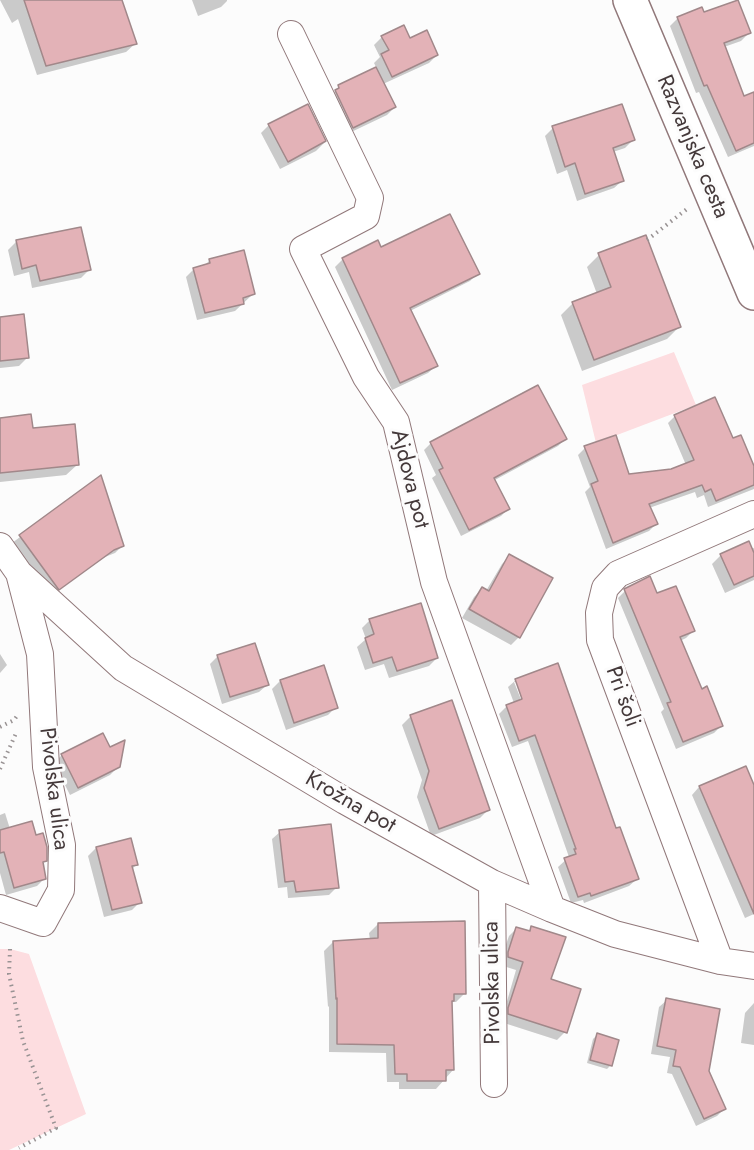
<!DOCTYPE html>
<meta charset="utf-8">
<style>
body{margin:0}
canvas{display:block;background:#fcfcfc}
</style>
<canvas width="754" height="1150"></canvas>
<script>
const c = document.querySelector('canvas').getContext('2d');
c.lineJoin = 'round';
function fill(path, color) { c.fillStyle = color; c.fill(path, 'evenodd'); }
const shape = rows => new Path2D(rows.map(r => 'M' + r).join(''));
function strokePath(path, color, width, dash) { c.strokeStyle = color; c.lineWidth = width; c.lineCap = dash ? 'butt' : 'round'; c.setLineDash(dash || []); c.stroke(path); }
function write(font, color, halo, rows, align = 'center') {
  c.font = font + ' Jost,sans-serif'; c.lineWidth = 6; c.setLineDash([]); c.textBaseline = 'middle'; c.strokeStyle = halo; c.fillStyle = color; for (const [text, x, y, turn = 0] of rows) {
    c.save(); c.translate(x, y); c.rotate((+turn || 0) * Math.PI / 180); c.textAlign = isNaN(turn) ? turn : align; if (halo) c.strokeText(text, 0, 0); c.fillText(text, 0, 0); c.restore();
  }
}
fill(shape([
 [674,352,696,405,596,443,582,385],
 [0,949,10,949,29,954,86,1114,9,1150,0,1150]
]), '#fddde0');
fill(shape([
 [0,0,118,0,136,43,126,52,37,75,18,19,12,23],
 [192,0,227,0,227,1,221,7,198,16],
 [703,14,749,33,741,41,724,47,744,98,754,96,754,146,728,157,699,92,696,93,670,26,678,18],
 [382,37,410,40,437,55,429,63,383,84,395,107,387,115,345,135,331,95,339,87,377,69,374,63,380,57,374,45],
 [307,106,324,143,316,151,280,169,261,133,269,125],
 [553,128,633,140,625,148,613,152,622,181,614,188,577,201,567,170,557,174,545,136],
 [80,228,89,270,81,278,32,288,29,272,14,276,8,250,16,242],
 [381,249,478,273,470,281,410,311,436,366,428,373,392,390,335,267,343,259],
 [599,255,679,327,667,339,582,371,561,315,573,303,597,294,587,267],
 [210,260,253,294,235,311,197,320,186,277,194,269,203,267],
 [0,318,27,358,19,366,0,368],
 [675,416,732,440,754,470,754,489,708,507,704,495,697,498,695,492,649,508,656,524,649,531,606,549,585,492,590,487,578,455,585,448,628,475,671,471,686,465,668,423],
 [0,419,31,430,77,465,66,475,0,482],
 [565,439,558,446,493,481,508,509,501,516,461,536,432,478,436,475,424,450,431,443],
 [100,478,122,546,115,553,105,557,51,595,12,543],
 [754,548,754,580,725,593,712,564,721,555],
 [510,556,519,637,511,645,462,618,474,597,482,589,486,591,502,564],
 [628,588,693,631,686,638,680,641,701,691,721,726,714,733,676,749,661,712,664,709,618,598],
 [370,620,437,658,429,666,389,678,384,664,365,670,357,647,366,639,362,628],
 [0,654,7,665,0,673],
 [218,656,267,685,259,692,222,704,210,664],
 [557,665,616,830,619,829,637,879,629,886,584,903,583,900,571,903,558,867,569,857,528,741,512,747,499,714,507,706,514,703,508,687,516,680],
 [514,682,518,682,526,706,524,707],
 [323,667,336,707,328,715,286,730,272,689,280,681],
 [451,702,488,810,480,818,431,836,417,797,422,780,402,725,410,717],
 [62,755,118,767,110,775,70,795,54,763],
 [745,768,754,789,754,914,745,918,692,795,699,787],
 [5,813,10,829,45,860,42,863,45,878,37,886,6,895,0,873,0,815],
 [280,832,337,887,329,895,288,898,287,887,278,888,272,839],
 [96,848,137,864,131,870,140,902,132,910,104,917,88,856],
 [378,924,465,993,456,1002,450,1002,453,1070,436,1089,399,1089,399,1082,387,1082,386,1053,329,1052,329,1006,328,1007,324,951,333,942,370,940,369,933],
 [532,927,565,1032,557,1040,501,1022,516,970,500,965,500,961,509,936,517,928,527,932],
 [667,1000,707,1072,724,1109,717,1116,696,1126,672,1074,667,1073,670,1057,651,1054,659,1007],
 [754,1003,754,1045,741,1043,745,1013],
 [597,1035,611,1065,607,1069,587,1063,593,1039]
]), '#0003');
const building = shape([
 [24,0,122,0,137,44,46,66,24,0],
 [738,0,751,33,724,43,744,96,754,92,754,143,736,151,707,85,704,86,677,17,702,7,704,12,738,0],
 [404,25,410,38,427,30,438,55,392,77,381,54,389,50,381,36,404,25],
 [376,67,396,107,353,128,335,90,339,88,338,85,376,67],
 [308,104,326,141,288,162,268,124,308,104],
 [622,104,635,140,613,148,624,181,585,194,575,163,565,167,552,126,622,104],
 [450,214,480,274,410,308,438,366,400,383,342,258,378,240,381,247,450,214],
 [81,227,91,270,40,281,36,265,22,269,16,240,81,227],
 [646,235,681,327,594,360,572,302,611,287,598,253,646,235],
 [244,250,255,294,243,298,244,304,205,313,193,268,210,263,209,259,244,250],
 [24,314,29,358,0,361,0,317,24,314],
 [538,385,567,439,494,478,510,509,469,530,439,470,443,468,430,442,538,385],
 [715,397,733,438,741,435,754,466,754,485,716,501,711,489,705,492,702,485,649,504,658,524,613,543,591,484,598,481,584,446,616,435,629,474,671,469,694,460,674,415,715,397],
 [31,414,33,428,75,424,79,465,0,473,0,418,31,414],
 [101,475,124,546,114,550,59,590,19,535,101,475],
 [749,541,754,553,754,576,734,585,720,554,749,541],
 [509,554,553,578,520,638,469,609,482,587,489,591,509,554],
 [650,576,657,593,676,586,695,631,680,637,702,689,707,686,723,726,683,742,667,703,671,702,624,589,650,576],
 [421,603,438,658,397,671,392,657,373,663,365,638,374,634,369,619,421,603],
 [255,643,269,685,230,697,217,655,255,643],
 [558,663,616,828,620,827,639,879,591,896,590,893,578,897,564,858,576,854,574,849,576,849,535,735,519,741,506,705,522,699,515,679,558,663],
 [324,665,338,708,294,723,280,680,324,665],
 [452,700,490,810,439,829,424,788,429,771,410,715,452,700],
 [103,733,110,747,125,740,120,767,78,788,61,754,103,733],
 [746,766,754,785,754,914,699,786,746,766],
 [32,821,36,835,43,833,47,847,47,861,43,862,46,879,14,888,4,852,0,853,0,830,32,821],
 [331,824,339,888,296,892,294,881,285,882,279,830,331,824],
 [131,838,138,865,132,866,142,903,112,910,96,847,131,838],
 [465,921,466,994,454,994,454,1001,452,1001,454,1070,446,1070,446,1081,407,1081,407,1074,395,1074,394,1045,337,1044,337,998,336,999,333,941,378,938,378,923,465,921],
 [531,926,566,937,551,979,581,989,567,1033,508,1014,508,1008,523,962,508,957,508,952,516,927,530,931,531,926],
 [666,998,720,1009,709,1071,726,1109,704,1119,680,1067,673,1066,676,1050,657,1046,666,998],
 [597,1033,619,1040,612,1066,590,1060,597,1033]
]);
fill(building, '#e3b2b7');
strokePath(building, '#a1888a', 1.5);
const street = shape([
 [291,34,370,198,366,216,303,249,366,377,396,422,434,582,552,909],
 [0,546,19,573,123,668,345,801,492,883,552,909,615,934,720,961,754,966],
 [492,883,494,1084],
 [0,908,43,923,61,890,62,845,46,767,40,654,19,573],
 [720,961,600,640,599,613,605,588,618,574,754,514]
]);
const secondary = shape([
 [630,0,754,293]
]);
strokePath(street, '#91787a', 28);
strokePath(secondary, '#91787a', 36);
strokePath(shape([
 [647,240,687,209],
 [0,727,14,720,17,716],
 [0,769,17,731],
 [10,949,9,974,23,1041,56,1128,19,1148]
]), '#999394', 4, [1.5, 4.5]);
strokePath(street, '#fff', 26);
strokePath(secondary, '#fff', 33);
write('22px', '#44393a', '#fcfcfc', [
 ["Razvanjska cesta",692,147,67],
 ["Ajdova pot",409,479,76],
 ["Pri šoli",622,697,70],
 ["Pivolska ulica",53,789,83],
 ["Krožna pot",350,803,30],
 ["Pivolska ulica",493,983,-91]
]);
</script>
